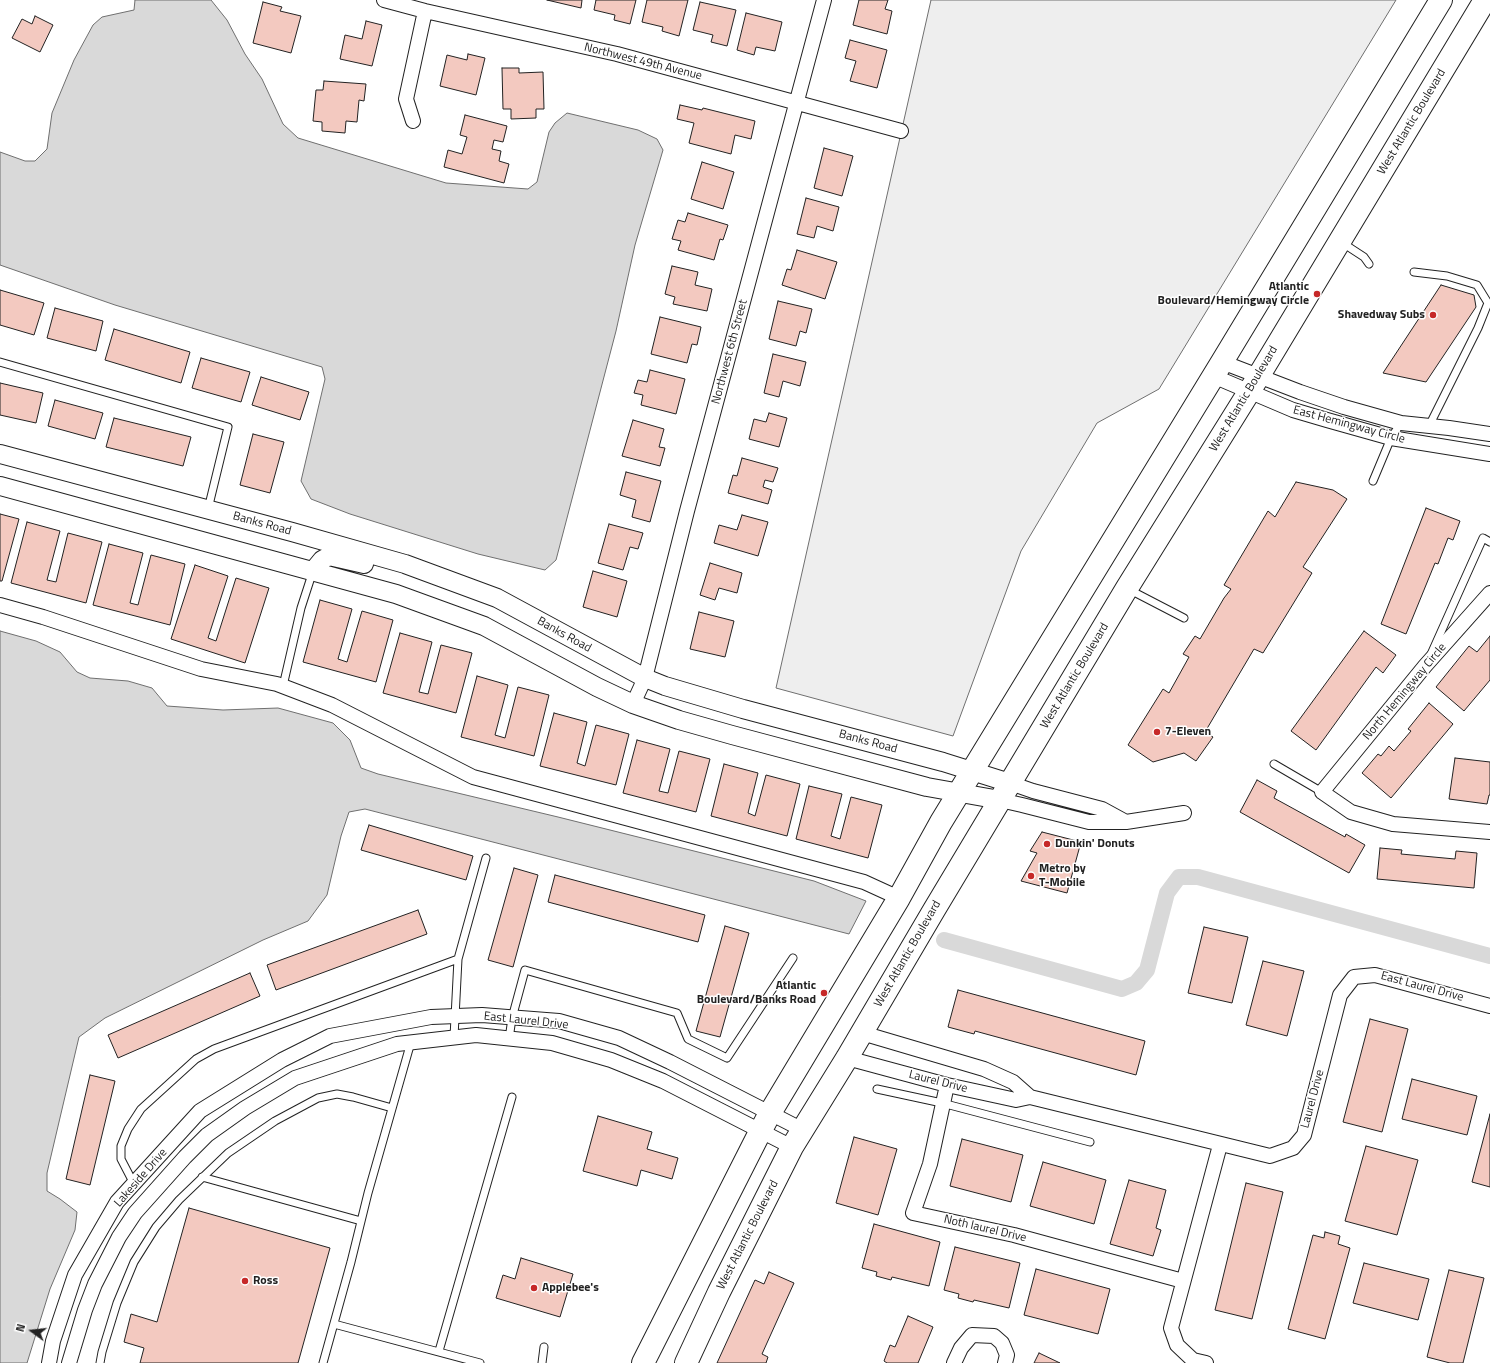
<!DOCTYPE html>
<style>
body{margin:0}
#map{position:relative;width:1490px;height:1363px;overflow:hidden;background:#fff;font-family:"Titillium Web",sans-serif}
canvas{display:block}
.north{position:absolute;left:12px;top:1311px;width:40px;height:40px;-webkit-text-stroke:3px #fff;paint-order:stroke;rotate:285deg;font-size:11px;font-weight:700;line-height:16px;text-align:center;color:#222}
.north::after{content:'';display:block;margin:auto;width:14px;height:18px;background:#222;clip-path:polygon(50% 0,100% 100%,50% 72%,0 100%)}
</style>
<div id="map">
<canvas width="1490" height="1363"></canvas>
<div class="north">N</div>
</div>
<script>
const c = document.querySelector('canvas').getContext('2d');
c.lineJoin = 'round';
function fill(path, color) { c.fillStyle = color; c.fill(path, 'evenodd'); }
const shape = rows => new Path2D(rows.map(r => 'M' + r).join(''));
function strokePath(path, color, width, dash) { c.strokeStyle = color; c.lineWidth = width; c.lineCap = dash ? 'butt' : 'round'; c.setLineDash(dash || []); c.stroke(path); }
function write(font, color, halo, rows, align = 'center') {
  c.font = font + ' "Titillium Web",sans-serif'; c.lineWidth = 3; c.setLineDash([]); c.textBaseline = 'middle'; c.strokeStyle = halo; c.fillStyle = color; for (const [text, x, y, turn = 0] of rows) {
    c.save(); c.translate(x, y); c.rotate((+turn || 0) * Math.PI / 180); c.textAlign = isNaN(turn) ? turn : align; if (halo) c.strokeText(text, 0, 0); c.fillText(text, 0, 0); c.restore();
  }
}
const green = shape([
 [931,0,1396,0,1159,389,1097,423,1021,551,953,736,776,688,931,0]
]);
fill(green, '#eee');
strokePath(green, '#6f6f6f', 1);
const water = shape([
 [135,0,211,0,227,20,245,54,262,79,283,124,298,138,446,183,528,189,537,182,549,132,555,123,567,113,638,130,657,139,663,150,635,245,616,331,556,560,545,570,478,554,350,514,311,499,301,481,325,379,322,367,115,305,0,265,0,152,25,161,35,161,47,149,52,113,74,60,93,25,102,17,134,10,135,0],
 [0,631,36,641,60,652,77,672,90,678,128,681,152,688,167,706,223,710,278,708,333,723,350,740,361,768,378,774,558,817,814,881,866,901,849,934,365,809,349,812,341,836,327,895,308,921,263,940,105,1018,79,1037,47,1173,47,1191,60,1199,77,1212,75,1230,50,1289,27,1363,0,1363,0,631]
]);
fill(water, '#d9d9d9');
strokePath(water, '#6f6f6f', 1);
strokePath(shape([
 [944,940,1122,989,1136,983,1147,970,1167,893,1179,877,1198,877,1490,956]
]), '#d9d9d9', 16);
const building = shape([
 [547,0,582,0,581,8,547,0],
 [596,0,636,0,630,24,614,20,615,15,594,10,596,0],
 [647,0,688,0,679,36,662,31,663,27,642,22,647,0],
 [859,0,888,0,885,9,892,11,887,34,853,25,859,0],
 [263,2,282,7,280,11,301,16,291,53,253,43,263,2],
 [700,2,736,10,727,46,711,42,713,35,693,30,700,2],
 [746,13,782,22,775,51,756,47,754,55,737,50,746,13],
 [35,16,53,25,40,52,12,38,22,19,32,24,35,16],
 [366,21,382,25,372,66,340,59,345,35,362,39,366,21],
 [850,40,887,50,877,88,850,81,856,61,845,58,850,40],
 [468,54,485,58,476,95,440,86,447,55,467,60,468,54],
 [502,68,519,68,519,73,543,72,544,109,536,109,536,118,511,119,511,109,503,109,502,68],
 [324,81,366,84,364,101,359,100,357,122,346,121,345,133,322,131,322,122,313,121,316,90,323,90,324,81],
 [680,105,702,110,703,108,755,121,751,139,735,135,731,154,689,143,694,123,677,119,680,105],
 [465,115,507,126,503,142,494,140,492,149,501,151,499,161,509,164,504,183,444,167,448,150,462,154,467,137,460,135,465,115],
 [824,148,853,156,842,196,814,188,824,148],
 [702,162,734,172,723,209,691,199,702,162],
 [806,198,839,207,833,231,817,226,814,238,797,234,806,198],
 [688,213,728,225,723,240,720,239,714,260,678,250,681,241,672,239,678,220,685,222,688,213],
 [797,250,837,262,825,299,782,285,787,269,791,270,797,250],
 [672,266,698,272,695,285,712,289,707,311,673,304,675,297,665,294,672,266],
 [1441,285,1474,295,1476,307,1426,382,1383,373,1441,285],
 [0,290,44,303,34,335,0,325,0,290],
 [778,301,812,309,806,333,800,331,796,346,769,339,778,301],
 [55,308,103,321,96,351,47,338,55,308],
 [660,317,701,327,697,345,692,344,687,363,651,354,660,317],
 [114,329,190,352,181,383,105,360,114,329],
 [773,354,806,362,800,386,783,381,779,397,764,393,773,354],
 [201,358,250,372,241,402,192,388,201,358],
 [650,370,685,379,676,414,641,405,643,395,634,393,638,380,647,382,650,370],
 [261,377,309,392,300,420,252,405,261,377],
 [0,383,43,393,36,423,0,415,0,383],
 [55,400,103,413,95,439,48,426,55,400],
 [769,413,787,418,779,447,749,439,754,419,766,422,769,413],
 [114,418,191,437,183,466,106,447,114,418],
 [633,420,664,429,659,447,665,448,660,466,622,456,633,420],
 [253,434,284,442,270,493,240,485,253,434],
 [742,458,778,468,773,482,765,480,763,487,772,490,768,504,728,493,733,475,737,476,742,458],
 [626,472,661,481,650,522,632,517,636,500,620,495,626,472],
 [1296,482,1333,490,1347,499,1303,567,1312,573,1263,653,1254,649,1205,732,1213,737,1196,761,1184,753,1153,762,1128,745,1163,689,1169,693,1189,657,1183,654,1195,636,1200,639,1224,598,1231,589,1224,585,1268,511,1275,517,1296,482],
 [1426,508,1460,521,1453,540,1448,538,1438,564,1435,563,1406,634,1381,624,1426,508],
 [0,514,19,519,2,581,0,581,0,514],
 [742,515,768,522,758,556,714,543,719,525,737,530,742,515],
 [27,522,60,531,47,580,56,582,68,533,102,542,86,603,11,583,27,522],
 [609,524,643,533,638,549,630,547,623,570,598,563,609,524],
 [109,544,143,553,130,603,138,605,151,555,185,564,170,625,93,605,109,544],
 [710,563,742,573,737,593,719,588,715,600,700,595,710,563],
 [195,565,228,576,208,638,216,641,236,578,269,588,245,663,171,639,195,565],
 [593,571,627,581,617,617,583,607,593,571],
 [320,600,352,609,338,659,347,662,362,611,393,620,376,682,303,662,320,600],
 [699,612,734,621,725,657,690,649,699,612],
 [1364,631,1396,655,1383,673,1376,667,1316,750,1291,731,1364,631],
 [400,633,432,642,419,692,428,694,441,645,472,653,456,713,383,693,400,633],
 [1490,636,1490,680,1464,711,1436,687,1469,646,1477,652,1490,636],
 [477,676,508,685,495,735,505,738,518,687,549,695,534,756,461,737,477,676],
 [1429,703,1453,724,1391,798,1362,773,1378,754,1381,756,1389,746,1394,751,1411,731,1408,729,1429,703],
 [554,713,587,722,577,763,585,766,596,725,629,734,616,785,540,766,554,713],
 [637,740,670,749,659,791,668,793,679,751,710,759,696,812,623,793,637,740],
 [1455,758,1490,762,1490,795,1489,795,1487,804,1449,799,1455,758],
 [724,764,758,773,748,813,755,816,766,775,800,784,787,836,711,816,724,764],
 [1257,780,1277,791,1274,798,1345,837,1346,834,1365,845,1349,873,1240,812,1257,780],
 [809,786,842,794,831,836,840,839,851,797,882,805,868,858,796,839,809,786],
 [369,825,473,856,466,880,361,850,369,825],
 [1042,832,1081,842,1067,893,1021,881,1037,853,1030,851,1042,832],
 [1380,848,1402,850,1401,854,1455,859,1456,851,1477,853,1474,888,1377,879,1380,848],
 [514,868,538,875,513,967,488,960,514,868],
 [555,875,705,915,698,942,548,902,555,875],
 [418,910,427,934,276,990,267,965,418,910],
 [725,926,749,933,720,1037,696,1031,725,926],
 [1204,927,1248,937,1232,1003,1188,993,1204,927],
 [1263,961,1304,971,1287,1036,1246,1025,1263,961],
 [250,973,260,996,118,1058,108,1035,250,973],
 [958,990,1145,1041,1136,1075,975,1031,974,1034,948,1027,958,990],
 [1370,1019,1408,1029,1382,1132,1343,1122,1370,1019],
 [90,1075,115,1081,90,1185,66,1179,90,1075],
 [1412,1079,1477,1096,1467,1135,1402,1119,1412,1079],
 [1490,1114,1490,1187,1472,1182,1490,1114],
 [598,1116,652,1132,647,1149,678,1158,672,1179,641,1170,637,1186,583,1171,598,1116],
 [854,1137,897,1149,878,1215,836,1203,854,1137],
 [962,1139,1023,1155,1011,1202,950,1186,962,1139],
 [1366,1146,1418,1160,1397,1235,1345,1221,1366,1146],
 [1043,1162,1106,1180,1094,1224,1030,1206,1043,1162],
 [1129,1180,1166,1190,1156,1228,1161,1230,1153,1256,1110,1244,1129,1180],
 [1246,1183,1283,1192,1252,1319,1215,1310,1246,1183],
 [189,1208,330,1248,298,1363,140,1363,144,1348,124,1342,131,1314,157,1322,189,1208],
 [874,1224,940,1242,929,1286,892,1277,891,1280,876,1276,877,1272,862,1268,874,1224],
 [1325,1232,1340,1236,1338,1244,1350,1248,1325,1339,1288,1329,1313,1235,1324,1238,1325,1232],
 [955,1247,1020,1263,1009,1308,974,1300,973,1302,958,1298,959,1294,944,1290,955,1247],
 [521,1258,573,1274,560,1317,496,1298,503,1275,515,1279,521,1258],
 [1364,1263,1429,1279,1418,1320,1353,1303,1364,1263],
 [1036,1269,1110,1289,1098,1334,1024,1315,1036,1269],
 [1449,1270,1484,1278,1463,1363,1450,1363,1427,1357,1449,1270],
 [769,1272,794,1283,762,1354,768,1357,766,1363,717,1363,755,1280,764,1284,769,1272],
 [908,1316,933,1327,918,1363,887,1363,884,1361,890,1345,895,1347,908,1316],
 [1039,1353,1060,1363,1034,1363,1039,1353]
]);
fill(building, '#f3c9c0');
strokePath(building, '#222', 1);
const service = shape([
 [1341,242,1364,257,1369,264],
 [1414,272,1447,276,1477,285,1488,303,1478,328,1429,426],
 [0,362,228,427,208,509],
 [1373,481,1391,438,1401,423],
 [1130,590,1184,618],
 [1432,652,1483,538,1490,542],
 [283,686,301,608,313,571],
 [1274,764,1322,792],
 [458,959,486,858],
 [509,1039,512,1018,525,970,677,1013,688,1039,727,1058,793,958],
 [877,1089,942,1103,1090,1142],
 [202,1177,361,1221],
 [134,1184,121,1159,121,1146,128,1129,141,1109,196,1059,214,1049,458,959,454,1037],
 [334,1324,480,1363],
 [439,1351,512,1097],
 [100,1363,102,1352,117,1303,134,1262,156,1227,179,1200,228,1153,275,1121,318,1098,337,1094,353,1097,392,1108],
 [323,1363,351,1262,368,1193,411,1042],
 [542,1363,544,1347]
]);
const minor = shape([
 [384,0,425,11,617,54,901,131],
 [413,121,406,99,425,11],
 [1222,362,1300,392,1344,407,1401,423,1449,428,1490,434],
 [1213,376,1293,410,1327,420,1391,438,1490,454],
 [1490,593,1425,666,1322,792,1351,812,1393,824,1490,832],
 [0,605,43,617,201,669,277,684,332,705,473,777,864,882,899,898],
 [633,704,645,678,687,511,824,0],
 [1010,783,1033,791,1102,809,1124,821],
 [1000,800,1022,805,1089,822,1126,822,1184,813],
 [862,1033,984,1069,1013,1082,1030,1097,1270,1156,1293,1148,1304,1135,1340,995,1354,977,1375,975,1490,1006],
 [847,1058,947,1085,1016,1100,1030,1097],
 [947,1085,930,1164,913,1213,1014,1235,1183,1281],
 [49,1363,53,1341,75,1275,117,1202,200,1111,282,1060,330,1036,431,1017,482,1015,559,1021,619,1038,670,1062,803,1130],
 [69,1363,85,1310,95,1284,119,1237,135,1213,185,1157,207,1135,245,1108,295,1078,397,1044,476,1035,552,1043,611,1060,663,1081,792,1147],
 [954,1363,961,1348,972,1335,994,1336,1002,1343,1007,1355,1005,1363],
 [1206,1363,1193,1360,1177,1345,1171,1328,1220,1145]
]);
const tertiary = shape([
 [0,454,292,532,405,564,497,598,645,678,665,686,743,709,943,762,1010,783],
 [0,486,396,594,484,626,597,687,633,704,679,720,732,735,927,787,1000,800],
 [313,571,322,560,329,556,364,564]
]);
const primary = shape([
 [643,1363,761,1130,770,1113,899,898,941,822,1222,362,1441,0],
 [686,1363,719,1292,792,1147,847,1058,934,910,1127,588,1249,392,1485,0]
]);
strokePath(service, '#222', 9);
strokePath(minor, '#222', 16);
strokePath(tertiary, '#222', 20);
strokePath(primary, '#222', 24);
strokePath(service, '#fff', 7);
strokePath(minor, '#fff', 14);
strokePath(tertiary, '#fff', 18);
strokePath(primary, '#fff', 22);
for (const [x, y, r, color] of [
 [1317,294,4,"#c62828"],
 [1433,315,4,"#c62828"],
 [1157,732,4,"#c62828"],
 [1047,844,4,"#c62828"],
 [1031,876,4,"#c62828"],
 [824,993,4,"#c62828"],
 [245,1281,4,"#c62828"],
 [534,1288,4,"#c62828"]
]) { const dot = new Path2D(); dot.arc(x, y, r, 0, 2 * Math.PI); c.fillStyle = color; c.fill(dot); strokePath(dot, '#fff', 1.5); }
write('12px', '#222', '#fff', [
 ["Northwest 49th Avenue",643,62,14],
 ["West Atlantic Boulevard",1412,122,-59],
 ["Northwest 6th Street",730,352,-75],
 ["West Atlantic Boulevard",1244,399,-59],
 ["East Hemingway Circle",1349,425,15],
 ["Banks Road",262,524,15],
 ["Banks Road",564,635,29],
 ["West Atlantic Boulevard",1075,676,-59],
 ["North Hemingway Circle",1405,692,-50],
 ["Banks Road",868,742,15],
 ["West Atlantic Boulevard",908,954,-60],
 ["East Laurel Drive",1422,987,15],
 ["East Laurel Drive",526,1021,6],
 ["Laurel Drive",938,1082,14],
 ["Laurel Drive",1313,1099,-75],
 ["Lakeside Drive",141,1178,-49],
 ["Noth laurel Drive",985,1229,13],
 ["West Atlantic Boulevard",748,1235,-63]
]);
write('bold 12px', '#222', '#fff', [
 ["Atlantic",1309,287,"right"],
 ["Boulevard/Hemingway Circle",1309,301,"right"],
 ["Shavedway Subs",1425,315,"right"],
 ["7-Eleven",1165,732],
 ["Dunkin' Donuts",1055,844],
 ["Metro by",1039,869],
 ["T-Mobile",1039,883],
 ["Atlantic",816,986,"right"],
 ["Boulevard/Banks Road",816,1000,"right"],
 ["Ross",253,1281],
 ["Applebee's",542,1288]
], 'left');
</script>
